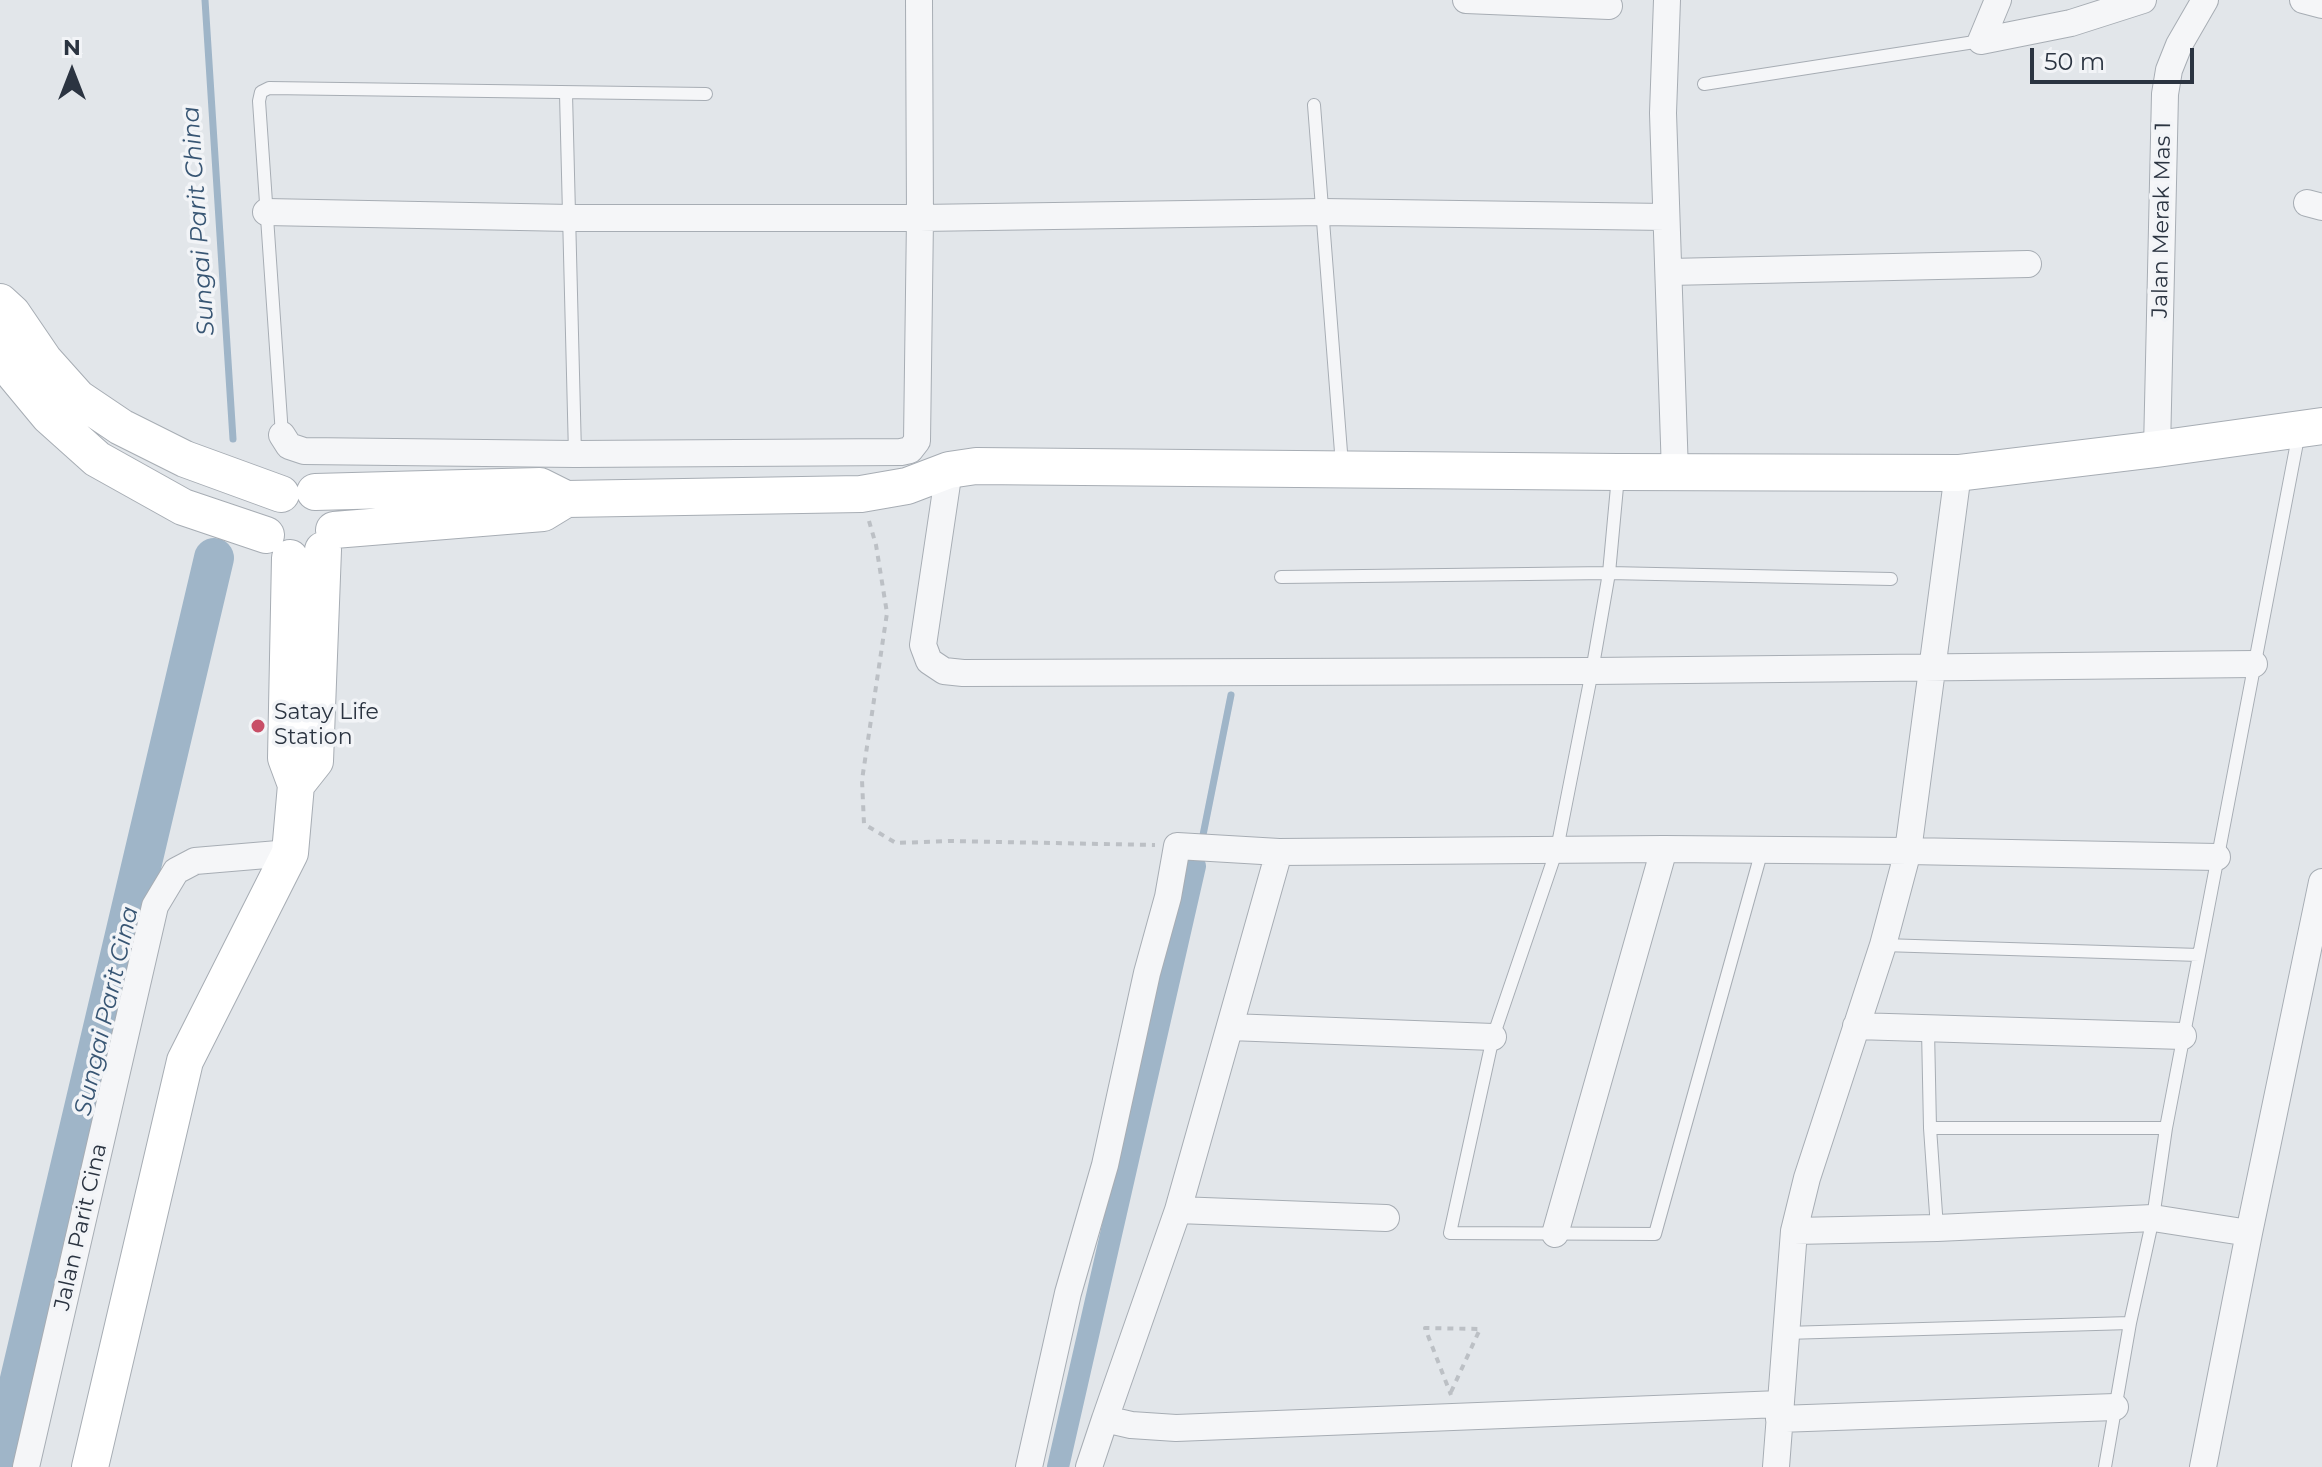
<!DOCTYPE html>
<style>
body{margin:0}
#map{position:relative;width:2322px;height:1467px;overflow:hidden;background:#e2e6ea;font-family:Montserrat,sans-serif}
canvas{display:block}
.north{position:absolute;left:32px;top:32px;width:80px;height:80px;-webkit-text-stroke:6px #f2f4f7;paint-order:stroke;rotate:0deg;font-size:22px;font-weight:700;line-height:32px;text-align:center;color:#2b3441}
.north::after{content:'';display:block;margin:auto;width:28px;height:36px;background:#2b3441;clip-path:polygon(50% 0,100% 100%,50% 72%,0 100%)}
.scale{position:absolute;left:2030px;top:48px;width:164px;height:36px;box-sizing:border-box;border:4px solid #2b3441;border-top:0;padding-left:10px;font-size:24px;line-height:28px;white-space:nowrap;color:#2b3441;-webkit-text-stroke:6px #f2f4f7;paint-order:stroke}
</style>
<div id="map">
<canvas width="2322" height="1467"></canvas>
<div class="north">N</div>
<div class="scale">50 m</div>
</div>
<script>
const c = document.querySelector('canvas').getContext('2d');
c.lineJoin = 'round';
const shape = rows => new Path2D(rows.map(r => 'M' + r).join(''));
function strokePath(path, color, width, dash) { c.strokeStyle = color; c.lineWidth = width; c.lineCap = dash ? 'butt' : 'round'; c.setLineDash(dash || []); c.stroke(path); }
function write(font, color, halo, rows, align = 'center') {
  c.font = font + ' Montserrat,sans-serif'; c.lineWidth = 7; c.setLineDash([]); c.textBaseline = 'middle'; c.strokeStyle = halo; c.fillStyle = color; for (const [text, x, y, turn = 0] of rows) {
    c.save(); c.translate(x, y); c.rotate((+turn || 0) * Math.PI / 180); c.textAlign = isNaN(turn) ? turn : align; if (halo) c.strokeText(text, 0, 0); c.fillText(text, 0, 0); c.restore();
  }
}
strokePath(shape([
 [205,0,233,439],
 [1203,835,1231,695]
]), '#9fb5c8', 7);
strokePath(shape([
 [1058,1467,1195,866]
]), '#9fb5c8', 22);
strokePath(shape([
 [0,1464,214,558]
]), '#9fb5c8', 40);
const lane = shape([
 [1704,84,1981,41],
 [566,94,575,454],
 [1314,105,1342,465],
 [282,435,259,101,261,92,269,88,706,94],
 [1618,476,1609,573,1592,671,1557,849,1493,1037,1450,1233,1655,1234,1762,850],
 [1281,577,1609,573,1891,579],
 [1883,945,2199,955],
 [1928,1030,1930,1128,1937,1228],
 [1930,1128,2166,1128],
 [1785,1333,2130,1323],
 [2105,1467,2130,1323,2153,1218,2166,1128,2299,432]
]);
const street = shape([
 [1466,0,1609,6],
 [1667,0,1663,113,1675,473],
 [2303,0,2322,5],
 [1981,41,2071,23,2143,0],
 [1981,41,1998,0],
 [2307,203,2322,207],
 [266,212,571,218,920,218,1322,212,1665,217],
 [1669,272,2028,264],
 [282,435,289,446,304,451,575,454,901,452,910,450,917,441,920,218,919,0],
 [2157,449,2165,94,2169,70,2179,45,2205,0],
 [949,470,923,645,929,661,944,671,963,673,1592,671,2254,664],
 [1279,852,1178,1210,1386,1218],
 [1856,1026,2183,1036],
 [1230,1027,1493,1037],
 [1178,1210,1105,1419,1131,1425,1176,1428,1780,1404],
 [1794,1231,1937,1228,2153,1218,2249,1233],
 [1555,1234,1664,849],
 [1779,1419,2115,1407],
 [26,1467,155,906,176,871,195,861,290,853],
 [1029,1467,1068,1293,1105,1165,1147,973,1168,897,1177,846,1279,852,1664,849,1908,851,2217,857],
 [1089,1467,1105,1419],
 [1776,1467,1794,1231,1807,1178,1883,945,1908,851,1958,473],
 [2203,1467,2249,1233,2322,882]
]);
const secondary = shape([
 [0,302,12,313,44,360,78,398,121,427,185,459,281,494],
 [0,339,15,375,49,416,97,459,183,507,266,535],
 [315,492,540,486,566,499,861,494,907,486,949,470,976,466,1618,472,1958,473,2157,449,2322,426],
 [334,530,543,513,566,499],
 [296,785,315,761,323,550],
 [90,1467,185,1061,290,853,296,785,286,758,290,558]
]);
strokePath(lane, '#a7adb4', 14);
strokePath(street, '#a7adb4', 28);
strokePath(secondary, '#a7adb4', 38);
strokePath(shape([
 [869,521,876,545,887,613,862,780,864,824,896,843,949,841,1155,845],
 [1451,1392,1480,1329,1425,1328,1451,1395]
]), '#bcc0c5', 4, [6, 6]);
strokePath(lane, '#f5f6f8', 12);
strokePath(street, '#f5f6f8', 26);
strokePath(secondary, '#fff', 36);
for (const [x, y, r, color] of [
 [258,726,8,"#c84f67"]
]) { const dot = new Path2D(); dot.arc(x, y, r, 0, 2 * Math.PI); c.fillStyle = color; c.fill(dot); strokePath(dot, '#f2f4f7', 3); }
write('22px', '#2b3441', '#f2f4f7', [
 ["Jalan Merak Mas 1",2162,220,-89],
 ["Jalan Parit Cina",81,1227,-77]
]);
write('22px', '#2b3441', '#f2f4f7', [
 ["Satay Life",274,713],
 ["Station",274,738]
], 'left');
write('italic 24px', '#375573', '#f2f4f7', [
 ["Sungai Parit China",199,221,-94],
 ["Sungai Parit Cina",107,1011,-77]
]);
</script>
